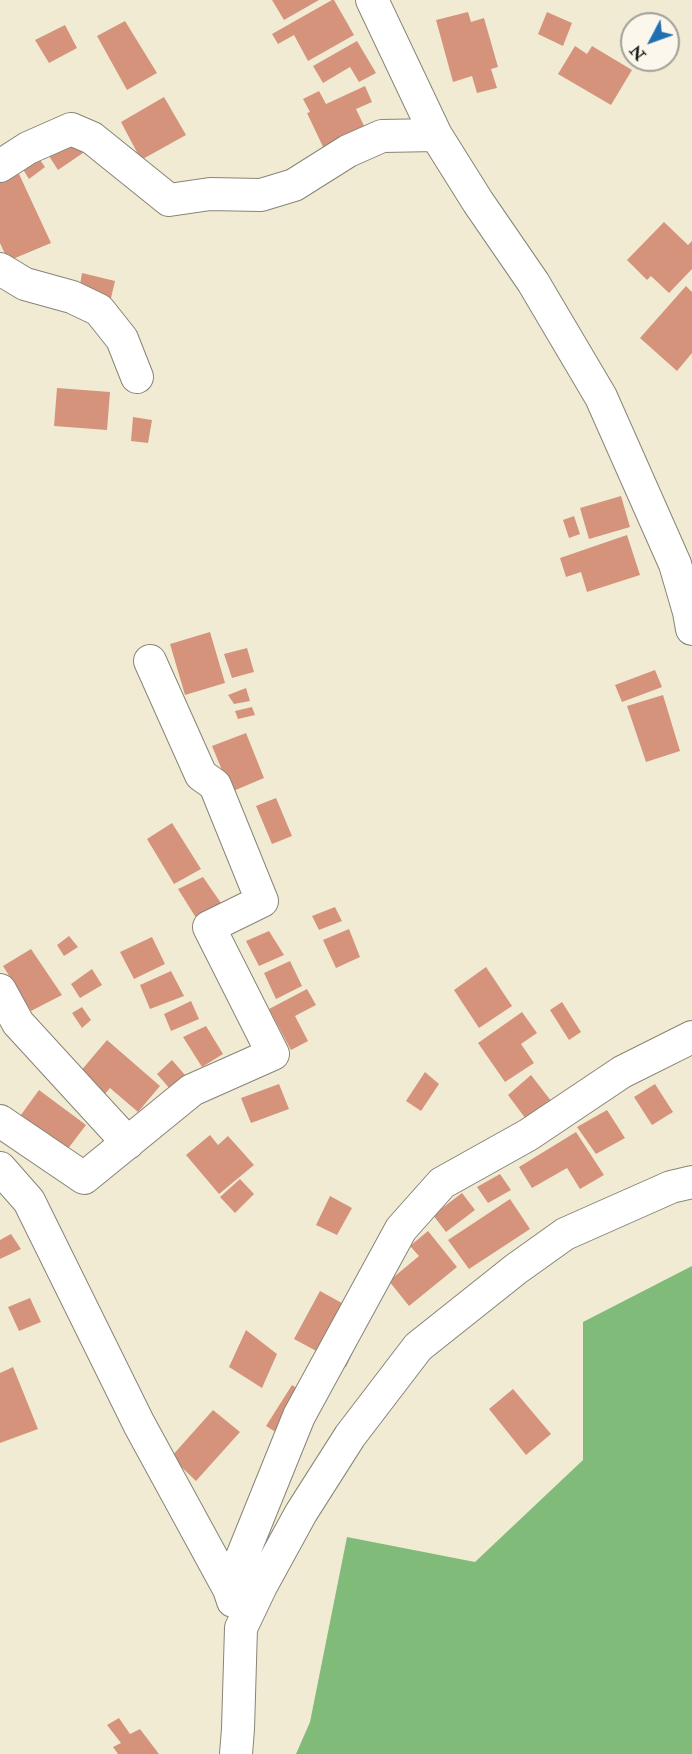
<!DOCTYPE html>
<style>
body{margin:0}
#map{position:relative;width:692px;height:1754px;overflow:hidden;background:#f2ebd3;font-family:"IM FELL Double Pica",serif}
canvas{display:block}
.north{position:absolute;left:620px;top:12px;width:60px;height:60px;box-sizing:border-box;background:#fbf7ec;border:2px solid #a29f99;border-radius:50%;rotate:229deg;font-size:16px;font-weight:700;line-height:24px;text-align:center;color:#1c1c1c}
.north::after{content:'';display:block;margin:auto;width:21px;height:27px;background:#1f6fb2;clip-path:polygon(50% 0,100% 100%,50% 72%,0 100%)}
</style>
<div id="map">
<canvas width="692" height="1754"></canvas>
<div class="north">N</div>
</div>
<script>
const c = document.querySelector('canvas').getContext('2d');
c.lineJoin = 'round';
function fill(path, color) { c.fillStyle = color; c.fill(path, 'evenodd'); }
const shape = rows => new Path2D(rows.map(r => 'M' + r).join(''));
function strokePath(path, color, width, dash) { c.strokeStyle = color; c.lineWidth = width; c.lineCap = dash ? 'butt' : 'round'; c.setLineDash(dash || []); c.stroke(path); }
fill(shape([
 [692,1266,692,1754,296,1754,310,1722,347,1537,475,1562,583,1460,583,1322]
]), '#80bb79');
fill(shape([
 [272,0,319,0,284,20],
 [332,0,334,0,354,35,308,61,294,35,278,44,272,34],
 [468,12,471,22,484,18,498,67,491,69,497,88,477,93,472,76,453,82,436,20],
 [547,12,572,23,563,46,538,34],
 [125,21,157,73,127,90,97,36],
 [65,25,77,48,49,63,35,40],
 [357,41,376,73,359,82,350,67,323,83,313,66],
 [575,46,587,54,592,46,632,70,611,105,558,74],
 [365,86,372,102,356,109,367,132,325,151,307,113,310,112,303,99,319,91,326,104],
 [164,97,186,135,141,160,121,122],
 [72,136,83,153,58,170,47,153],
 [36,154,45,167,29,179,19,163],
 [19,174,51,243,8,261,0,243,0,182],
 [664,222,688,245,692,241,692,269,669,293,651,276,647,280,627,260],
 [82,273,115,281,111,298,79,291],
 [686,286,692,292,692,353,677,371,640,338],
 [57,388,110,392,107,430,54,426],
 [133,417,152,420,148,443,131,441],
 [621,496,630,527,589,539,580,508],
 [574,516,580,534,569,538,563,520],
 [627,535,640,575,587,592,581,572,566,577,560,558],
 [210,632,225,683,185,695,170,644],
 [247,648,254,672,232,678,224,654],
 [655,670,662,687,622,702,615,685],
 [246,688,250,701,234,704,228,695],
 [663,695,680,751,646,762,627,706],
 [252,707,255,715,238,719,235,711],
 [246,733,264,778,231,792,212,746],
 [276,798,292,836,272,844,256,806],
 [172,823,201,869,174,884,147,839],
 [203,877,223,906,198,921,178,889],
 [335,907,342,921,319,930,312,916],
 [349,929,360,957,336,968,323,940],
 [269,931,284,955,259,966,246,941],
 [69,936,78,947,64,956,57,945],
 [152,937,165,964,134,979,120,952],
 [31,949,62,995,31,1011,3,966],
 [290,961,302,986,276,999,264,973],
 [486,967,512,1006,479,1028,454,990],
 [92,969,102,985,80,998,71,984],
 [171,971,184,996,150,1009,140,985],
 [307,989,316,1005,295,1016,308,1041,291,1050,269,1009],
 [191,1001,199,1019,171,1031,164,1014],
 [562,1002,581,1032,569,1040,550,1010],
 [82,1007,91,1020,82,1028,72,1013],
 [522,1012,537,1033,521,1044,534,1063,505,1082,478,1043],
 [206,1026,223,1054,202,1067,183,1037],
 [107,1040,160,1086,138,1112,110,1088,99,1101,74,1079],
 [172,1060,185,1075,170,1089,157,1074],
 [425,1072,439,1084,421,1111,406,1101],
 [531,1075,562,1115,537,1134,508,1095],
 [279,1084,289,1109,251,1123,241,1098],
 [655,1084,673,1112,652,1125,634,1097],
 [39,1090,86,1125,64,1154,18,1119],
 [607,1110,625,1138,596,1154,577,1127],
 [576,1132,604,1175,580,1189,567,1168,532,1188,519,1167],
 [210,1135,218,1145,228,1136,254,1165,219,1194,186,1155],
 [500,1174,511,1190,488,1203,477,1187],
 [240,1179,254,1194,235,1213,220,1197],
 [462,1193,475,1210,446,1232,433,1215],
 [330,1196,352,1208,337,1235,316,1225],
 [510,1199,530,1229,469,1269,448,1240],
 [428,1231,457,1267,409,1306,389,1281,419,1256,410,1246],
 [11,1234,21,1249,0,1259,0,1240],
 [320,1291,369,1318,346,1367,294,1339],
 [30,1298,41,1322,19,1331,8,1307],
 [246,1330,277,1354,262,1388,229,1367],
 [13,1367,38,1429,0,1443,0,1373],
 [292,1385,322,1405,297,1445,266,1426],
 [513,1389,551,1434,526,1455,489,1409],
 [213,1410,240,1432,196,1481,171,1457],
 [119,1718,130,1734,140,1729,159,1754,118,1754,113,1747,121,1743,107,1725]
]), '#d5937c');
const minor = shape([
 [372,0,436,135,478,202,533,282,601,397,675,564,689,612,692,629],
 [0,166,28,148,71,129,92,138,169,200,210,194,261,195,294,185,348,151,382,136,436,135],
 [0,269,25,284,72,297,99,310,122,339,137,377],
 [0,990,18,1023,128,1143],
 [0,1121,84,1178,192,1090,273,1054,209,927,262,901,215,785,201,775,150,661],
 [0,1168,29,1201,139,1424,229,1589,233,1601],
 [229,1589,299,1416,401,1229,442,1183,528,1135,622,1072,692,1037],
 [236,1754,238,1729,241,1628,261,1586,301,1513,350,1436,418,1347,516,1269,565,1234,671,1187,692,1182]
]);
strokePath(minor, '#878478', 34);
strokePath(minor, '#fff', 32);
</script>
